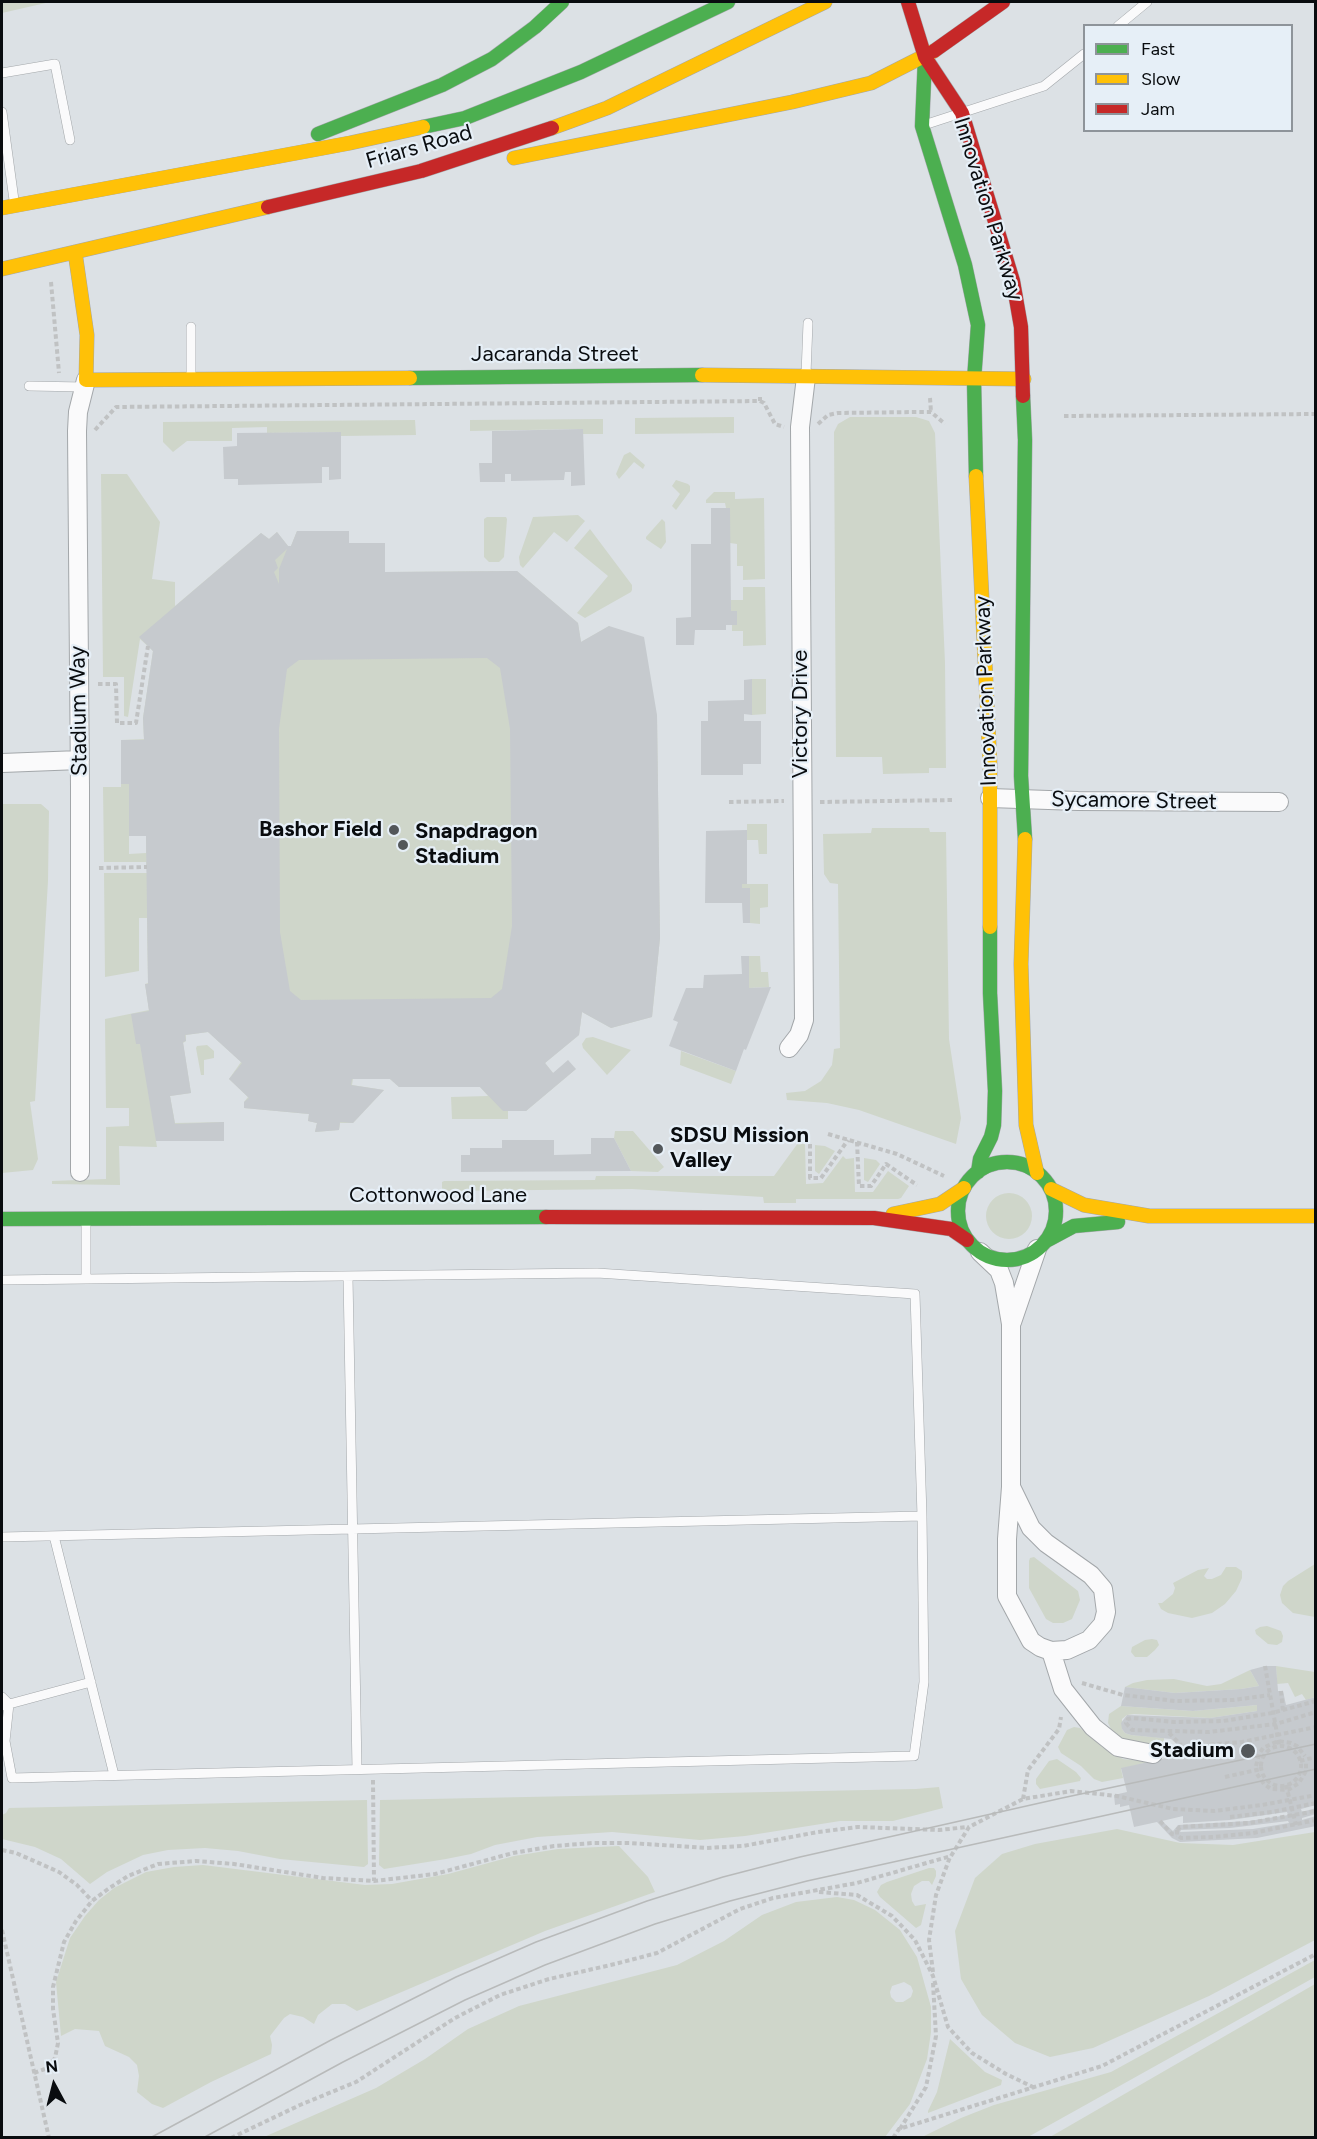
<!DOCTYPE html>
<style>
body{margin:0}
#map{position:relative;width:1317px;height:2139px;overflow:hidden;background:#dce1e5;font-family:Figtree,sans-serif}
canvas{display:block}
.frame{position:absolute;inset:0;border:3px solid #090c0f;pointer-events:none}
.legend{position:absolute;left:1083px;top:24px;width:210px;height:108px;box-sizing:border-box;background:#e6eff7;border:2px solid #8e949a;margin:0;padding:8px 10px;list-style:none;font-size:18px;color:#090c0f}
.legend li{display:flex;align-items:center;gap:12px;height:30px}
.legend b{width:30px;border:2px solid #8e949a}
.north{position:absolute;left:24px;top:2055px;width:60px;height:60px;-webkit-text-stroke:4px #e6eff7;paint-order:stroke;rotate:353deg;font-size:16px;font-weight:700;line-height:24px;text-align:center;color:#090c0f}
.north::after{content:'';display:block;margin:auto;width:21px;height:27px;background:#090c0f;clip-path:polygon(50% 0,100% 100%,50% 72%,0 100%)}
</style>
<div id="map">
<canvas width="1317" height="2139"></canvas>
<div class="frame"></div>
<ul class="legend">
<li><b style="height:8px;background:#4caf50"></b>Fast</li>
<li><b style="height:8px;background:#ffc107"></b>Slow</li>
<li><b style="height:8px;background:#c62828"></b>Jam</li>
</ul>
<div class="north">N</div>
</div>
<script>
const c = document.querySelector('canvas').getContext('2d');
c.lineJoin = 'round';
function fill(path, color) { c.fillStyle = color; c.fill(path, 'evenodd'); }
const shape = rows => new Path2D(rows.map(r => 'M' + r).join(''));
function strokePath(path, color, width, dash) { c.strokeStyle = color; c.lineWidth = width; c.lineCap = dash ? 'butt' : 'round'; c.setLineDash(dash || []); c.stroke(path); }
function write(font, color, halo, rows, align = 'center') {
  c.font = font + ' Figtree,sans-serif'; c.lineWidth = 4.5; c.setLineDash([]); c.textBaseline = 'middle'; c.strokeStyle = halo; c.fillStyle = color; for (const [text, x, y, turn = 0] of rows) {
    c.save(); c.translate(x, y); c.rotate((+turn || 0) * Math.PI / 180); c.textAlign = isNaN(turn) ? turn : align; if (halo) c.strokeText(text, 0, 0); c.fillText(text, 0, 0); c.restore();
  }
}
fill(shape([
 [2,2,50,2,2,13],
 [734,417,734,433,635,434,635,418],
 [850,417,916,417,929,421,935,433,945,663,946,768,929,768,929,773,883,774,882,757,836,757,834,432,838,424],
 [603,419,603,434,583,434,583,429,470,431,470,420],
 [415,420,416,435,341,436,341,432,267,433,267,427,232,428,232,441,187,441,173,452,163,442,163,422],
 [630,452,645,465,643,469,634,462,619,479,616,474,624,455],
 [101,474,127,474,160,522,152,579,175,582,175,606,261,533,269,539,277,532,288,546,291,546,297,531,349,531,349,543,385,543,385,572,517,571,578,623,581,642,609,626,657,715,660,938,652,1017,611,1028,582,1012,579,1035,545,1063,553,1073,576,1069,526,1111,508,1111,508,1119,452,1119,451,1097,488,1096,480,1087,399,1087,390,1079,353,1079,352,1085,384,1090,353,1123,340,1123,339,1130,315,1132,317,1123,308,1121,309,1114,244,1108,244,1102,248,1097,229,1079,241,1062,208,1032,186,1035,186,1041,183,1043,191,1093,170,1096,175,1123,224,1122,224,1141,156,1141,157,1147,119,1146,120,1185,52,1184,52,1181,106,1179,106,1127,129,1126,129,1108,106,1108,105,1019,149,1010,145,984,148,983,147,918,139,918,139,971,105,977,104,873,147,873,146,862,104,862,103,787,121,787,121,740,144,739,143,718,153,651,140,639,128,717,124,716,124,677,103,677],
 [129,836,146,836,146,853,129,854],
 [676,480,688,484,690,486,690,491,676,510,672,506,680,494,672,486],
 [714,492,735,492,735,499,764,498,765,579,743,580,743,566,737,566,737,544,730,543,730,508,726,508,725,503,706,503,706,500],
 [578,515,585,521,567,542,554,532,523,568,520,565,519,557,533,517],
 [487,517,506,517,507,519,504,557,499,562,489,562,484,557,484,519],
 [662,519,665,522,666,542,661,549,646,539,646,537],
 [590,529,632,585,632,590,631,592,585,618,577,613,608,576,574,548],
 [743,587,765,587,766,645,743,646,743,631,732,631,732,625,737,625,731,611,731,600,743,600],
 [752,679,766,679,766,714,752,715],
 [2,804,41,804,49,811,48,881,35,1101,30,1102,38,1159,33,1170,2,1173],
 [747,824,767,824,767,854,759,854,758,840,747,840],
 [872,828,929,828,930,832,946,832,949,1039,961,1118,956,1144,859,1110,827,1103,787,1100,786,1093,805,1091,821,1081,832,1065,834,1049,840,1048,838,884,830,883,824,874,823,834,871,833],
 [742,884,768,884,768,907,760,908,760,924,750,923,750,888,742,888],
 [749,956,760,956,761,972,768,972,769,987,749,988],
 [593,1037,631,1050,607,1075,583,1048,582,1044,586,1038],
 [207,1045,214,1051,214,1058,204,1060,204,1075,201,1075,196,1048,197,1046],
 [681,1051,736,1071,731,1084,680,1065],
 [615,1131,633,1131,664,1167,658,1172,631,1171,614,1138],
 [798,1143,805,1144,806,1184,823,1183,843,1156,846,1159,854,1158,855,1192,873,1192,888,1171,909,1186,901,1198,898,1199,796,1199,796,1203,764,1203,763,1197,632,1189,442,1191,442,1182,444,1181,595,1180,596,1176,774,1176],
 [815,1145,825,1146,835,1151,819,1174,815,1171],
 [864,1158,876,1160,880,1164,868,1182,864,1180],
 '986 1216a23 23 0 1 1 46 0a23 23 0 1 1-46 0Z',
 [1034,1557,1078,1591,1080,1600,1072,1619,1063,1623,1053,1623,1046,1619,1029,1588,1029,1561,1030,1558],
 [1315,1564,1315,1617,1293,1613,1282,1603,1280,1595,1283,1586,1288,1581],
 [1226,1567,1236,1567,1242,1571,1242,1578,1236,1591,1225,1604,1212,1613,1192,1618,1168,1613,1161,1609,1158,1603,1162,1603,1173,1594,1175,1588,1173,1583,1198,1570,1209,1568,1204,1576,1207,1579,1212,1579,1221,1575],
 [1267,1626,1281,1631,1283,1636,1282,1642,1277,1645,1268,1644,1256,1634,1255,1630,1260,1627],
 [1152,1639,1157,1640,1159,1645,1155,1650,1147,1657,1135,1657,1131,1652,1132,1647,1145,1640],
 [1276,1666,1315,1672,1315,1697,1306,1700,1302,1694,1295,1697,1288,1683,1277,1684],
 [1250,1670,1259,1686,1241,1689,1175,1693,1125,1687,1133,1683,1147,1680,1174,1679,1207,1686,1221,1684],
 [1257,1705,1257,1711,1210,1718,1134,1714,1127,1715,1122,1719,1122,1729,1125,1733,1131,1735,1164,1738,1164,1746,1128,1740,1118,1736,1111,1729,1108,1723,1109,1714,1121,1706,1193,1711],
 [1074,1727,1080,1728,1102,1747,1123,1759,1149,1762,1121,1769,1123,1778,1102,1782,1094,1779,1081,1766,1061,1753,1058,1747,1067,1730],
 [1057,1759,1076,1772,1081,1778,1080,1781,1040,1789,1036,1784,1036,1779,1049,1761],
 [939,1787,943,1808,893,1821,840,1821,745,1836,700,1840,612,1832,537,1837,495,1845,471,1854,446,1859,384,1869,379,1865,380,1800,916,1789],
 [367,1800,368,1864,364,1867,280,1859,238,1851,205,1848,168,1850,143,1855,107,1872,90,1884,61,1859,35,1847,2,1839,2,1815,6,1813,9,1808],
 [1117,1829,1180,1843,1233,1845,1315,1832,1315,1940,1209,1996,1093,2048,1050,2057,1015,2043,982,2015,961,1979,955,1931,975,1878,1002,1854,1035,1844],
 [619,1846,648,1877,655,1892,545,1931,357,2011,345,2004,332,2004,318,2015,314,2024,303,2017,290,2014,284,2018,270,2036,272,2045,271,2054,211,2082,163,2108,152,2104,137,2092,139,2076,137,2065,129,2057,105,2046,99,2031,75,2029,61,2036,56,1982,70,1938,85,1916,99,1900,114,1888,146,1872,174,1867,203,1865,365,1885,392,1884,448,1874,514,1856,558,1849],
 [929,1868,934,1868,936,1871,936,1876,932,1885,929,1881,922,1881,914,1886,911,1894,912,1901,915,1906,926,1904,921,1925,916,1928,880,1897,877,1892,881,1885,887,1882],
 [837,1897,854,1900,875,1910,900,1930,917,1957,931,2007,931,2032,927,2059,910,2104,885,2137,264,2137,376,2088,425,2059,468,2029,519,2006,677,1965,724,1941,762,1915,796,1902],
 [904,1982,911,1986,913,1991,911,1997,903,2002,896,2002,891,1997,890,1992,892,1986],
 [1315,1960,1315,1977,1028,2137,922,2137,961,2118,994,2105,1111,2072],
 [1315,1984,1315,2137,1050,2137],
 [950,2039,985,2072,1002,2080,1001,2085,928,2113,928,2111,937,2092]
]), '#cfd6ca');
fill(shape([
 [583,429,585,485,571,486,571,472,565,472,564,480,511,481,511,474,505,474,505,482,480,482,479,463,492,463,492,431],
 [341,432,341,479,329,480,329,467,322,467,322,483,238,485,238,479,224,479,223,447,237,446,237,433],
 [711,508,730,508,731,611,737,611,737,625,726,625,726,630,695,630,694,645,676,645,676,618,691,617,691,544,711,544],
 [297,531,349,531,349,543,385,543,385,572,517,571,578,623,581,642,609,626,644,637,657,715,660,938,652,1017,611,1028,582,1012,579,1035,545,1063,553,1073,568,1060,576,1069,526,1111,503,1111,480,1087,399,1087,390,1079,352,1079,351,1085,384,1090,353,1123,340,1122,339,1130,315,1132,317,1123,308,1121,309,1114,244,1108,244,1102,249,1098,229,1079,242,1063,208,1032,185,1035,186,1041,183,1042,191,1093,170,1096,175,1124,224,1122,224,1141,156,1141,140,1044,136,1044,131,1014,149,1011,145,984,148,984,146,836,129,836,129,784,121,784,121,740,144,740,143,718,153,651,139,637,261,533,269,539,277,532,288,546,291,546],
 [287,549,279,569,279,584,274,572,278,568,275,560],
 [487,658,500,668,510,729,512,926,502,989,491,998,301,1000,290,991,280,932,279,729,287,669,299,660],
 [752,679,752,715,744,714,744,721,761,721,761,764,743,764,743,775,701,775,701,721,708,721,708,701,744,700,744,680],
 [747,830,747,884,742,884,742,888,750,888,750,923,743,923,742,903,705,903,706,831],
 [741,956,749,956,749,988,771,987,746,1050,744,1049,736,1071,669,1046,678,1022,673,1020,686,988,703,988,704,975,742,974],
 [591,1138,614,1138,631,1171,461,1172,461,1155,470,1155,470,1148,502,1148,502,1140,554,1140,554,1155,591,1154],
 [1265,1666,1276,1666,1278,1691,1283,1691,1286,1705,1316,1697,1316,1805,1301,1809,1302,1812,1316,1808,1316,1814,1302,1818,1302,1820,1316,1816,1316,1826,1257,1838,1180,1842,1172,1838,1157,1822,1134,1827,1129,1805,1120,1807,1120,1804,1115,1805,1114,1795,1127,1792,1121,1768,1180,1755,1180,1747,1171,1739,1131,1735,1125,1733,1122,1729,1121,1723,1127,1715,1210,1718,1257,1711,1257,1705,1193,1711,1121,1706,1125,1687,1175,1693,1241,1689,1259,1686,1250,1670],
 [1287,1812,1288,1815,1249,1821,1178,1825,1173,1831,1162,1821,1183,1816,1183,1823,1230,1820],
 [1288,1821,1289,1823,1253,1829,1180,1832,1181,1830,1230,1828]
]), '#c6cace');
const lane = shape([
 [1118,26,1147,2],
 [2,73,55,64,70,140],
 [2,112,14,200],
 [924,125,1044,86,1084,54],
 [191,327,191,376],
 [806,374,808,323],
 [29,386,84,387],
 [86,1222,86,1279],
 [348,1277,357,1769],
 [2,1280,597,1273,915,1294,922,1516,924,1682,914,1756,12,1778,5,1741,9,1704,2,1697],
 [54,1536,114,1775],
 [2,1537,922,1516],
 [2,1706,91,1682]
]);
const street = shape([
 [2,763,80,760],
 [990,798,1078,801,1279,802],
 [789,1048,799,1035,804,1020,800,427,806,377],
 [80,1172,80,787,77,431,78,412,86,380],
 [980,1252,999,1270,1004,1283,1011,1324,1011,1487],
 [1012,1322,1037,1249],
 [1011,1487,1031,1528,1046,1543,1091,1575,1103,1589,1106,1612,1103,1624,1089,1640,1067,1650,1051,1651,1040,1647,1031,1641,1007,1596,1007,1539,1011,1487],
 [1051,1651,1063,1689,1093,1727,1118,1747,1153,1754]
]);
const fast = shape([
 [925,57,922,126,965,265,978,325,974,380,976,476],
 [423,127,465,118,581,72,728,2],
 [318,134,442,85,492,59,535,27,562,2],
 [410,378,702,375],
 [1023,396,1025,440,1021,776,1025,839],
 '958 1211a49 49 0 1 1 98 0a49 49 0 1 1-98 0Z',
 [978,1172,980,1159,991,1137,994,1125,995,1091,990,993,990,927],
 [2,1219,546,1217],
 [1046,1241,1074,1226,1118,1222]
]);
const slow = shape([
 [552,128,607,108,825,2],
 [514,158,792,102,871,83,934,51],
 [2,208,350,143,423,127],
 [75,252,87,335,86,380,410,378],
 [2,269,268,207],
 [702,375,1024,379],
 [976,476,990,765,990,927],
 [1025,839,1021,964,1026,1125,1037,1173],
 [1051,1189,1084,1205,1149,1216,1316,1216],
 [893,1214,940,1204,964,1188]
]);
const jam = shape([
 [908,2,925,57,962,113,1013,281,1021,327,1023,396],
 [934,51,1003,2],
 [268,207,421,171,552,128],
 [546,1217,874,1218,951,1229,967,1240]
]);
strokePath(lane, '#a3a7aa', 10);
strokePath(street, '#a3a7aa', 20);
strokePath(fast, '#a3a7aa', 15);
strokePath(slow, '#a3a7aa', 15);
strokePath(jam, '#a3a7aa', 15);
strokePath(shape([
 [51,282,59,373],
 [930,398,931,412],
 [760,401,764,403,775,424,784,427],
 [1064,416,1316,414],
 [818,424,828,415,838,413,917,412,931,412,945,424],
 [95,430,116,407,760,401,760,397],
 [98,684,116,684,117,723,136,723,148,646],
 [729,802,784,801],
 [820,802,955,800],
 [99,868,147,867],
 [828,1134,897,1154,944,1176],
 [857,1142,859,1186,871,1186,886,1164,917,1185],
 [810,1144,810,1178,821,1178,848,1140],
 [1265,1666,1279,1745],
 [1082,1683,1123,1695,1175,1701,1233,1700,1270,1695],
 [1281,1691,1283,1711],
 [1316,1701,1272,1713,1223,1721,1174,1722,1132,1718,1128,1719,1126,1723,1132,1730,1209,1732,1276,1724,1316,1712],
 [1169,1733,1181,1745],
 [1195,1746,1242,1742,1316,1727],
 '1261 1766a20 20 0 1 1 40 0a20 20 0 1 1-40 0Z',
 [1300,1761,1316,1757],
 [1256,1766,1259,1754,1263,1748,1278,1741,1291,1743,1297,1746,1305,1756],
 [1257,1774,1264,1784,1271,1789,1288,1790,1299,1783,1306,1771,1306,1763],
 [1225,1777,1261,1769],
 [373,1780,374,1881],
 [1023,1799,1028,1770,1059,1729,1061,1717],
 [1230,1817,1272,1812,1316,1803],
 [1160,1821,1172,1834,1177,1835],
 [1177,1830,1177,1835,1181,1838,1213,1837,1253,1833,1316,1820],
 [2,1850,16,1853,59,1872,77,1885,92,1901],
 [819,1892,857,1895,892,1916,915,1940,933,1976,948,2027,972,2053,1006,2074,1033,2087],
 [2,1930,49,2138],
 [933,1972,929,1940,936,1895,950,1857],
 [34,2073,45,2069,55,2058,58,2043,53,2009,53,1987,64,1942,76,1921,92,1901,108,1889,128,1876,158,1864,196,1861,234,1864,323,1878,374,1881,435,1874,513,1853,554,1846,593,1843,630,1843,707,1848,743,1846,818,1832,858,1827,939,1830,968,1827],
 [900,2129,926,2087,936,2036,933,1983],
 [231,2138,300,2105,356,2082,455,2018,500,1995,549,1979,615,1964,657,1953,740,1909,773,1898,857,1883,951,1856,969,1827,1023,1799,1071,1791,1117,1796,1173,1809,1214,1811,1262,1805,1316,1795],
 [893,2138,899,2129,1102,2066,1316,1954]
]), '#c0c2c3', 4, [4.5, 3]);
strokePath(lane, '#fafafb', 9);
strokePath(street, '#fafafb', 18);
strokePath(fast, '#4caf50', 14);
strokePath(slow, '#ffc107', 14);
strokePath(jam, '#c62828', 14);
strokePath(shape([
 [150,2138,331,2040,456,1977,536,1942,647,1901,723,1877,800,1857,1062,1798,1316,1744],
 [203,2138,343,2062,465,2000,545,1965,655,1924,730,1901,807,1881,1316,1769]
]), '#b8baba', 1.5);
strokePath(shape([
 [1286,1785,1296,1825],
 [1177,1830,1180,1827,1249,1823,1316,1811]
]), '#c0c2c3', 4, [4.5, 3]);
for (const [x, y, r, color] of [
 [394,830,6,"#53575a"],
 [403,845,6,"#53575a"],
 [658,1149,6,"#53575a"],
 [1248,1751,8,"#53575a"]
]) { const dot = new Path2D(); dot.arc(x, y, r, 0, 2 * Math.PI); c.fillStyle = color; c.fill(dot); strokePath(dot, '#e6eff7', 2); }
write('22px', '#090c0f', '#e6eff7', [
 ["Friars Road",419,147,-16],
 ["Innovation Parkway",988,209,73],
 ["Jacaranda Street",555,355],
 ["Innovation Parkway",986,691,-92],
 ["Stadium Way",79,711,-91],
 ["Victory Drive",801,714,-90],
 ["Sycamore Street",1134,801,1],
 ["Cottonwood Lane",438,1196]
]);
write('bold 22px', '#090c0f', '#e6eff7', [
 ["Bashor Field",382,830],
 ["Snapdragon",415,832,"left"],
 ["Stadium",415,857,"left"],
 ["SDSU Mission",670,1136,"left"],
 ["Valley",670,1161,"left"],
 ["Stadium",1234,1751]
], 'right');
</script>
